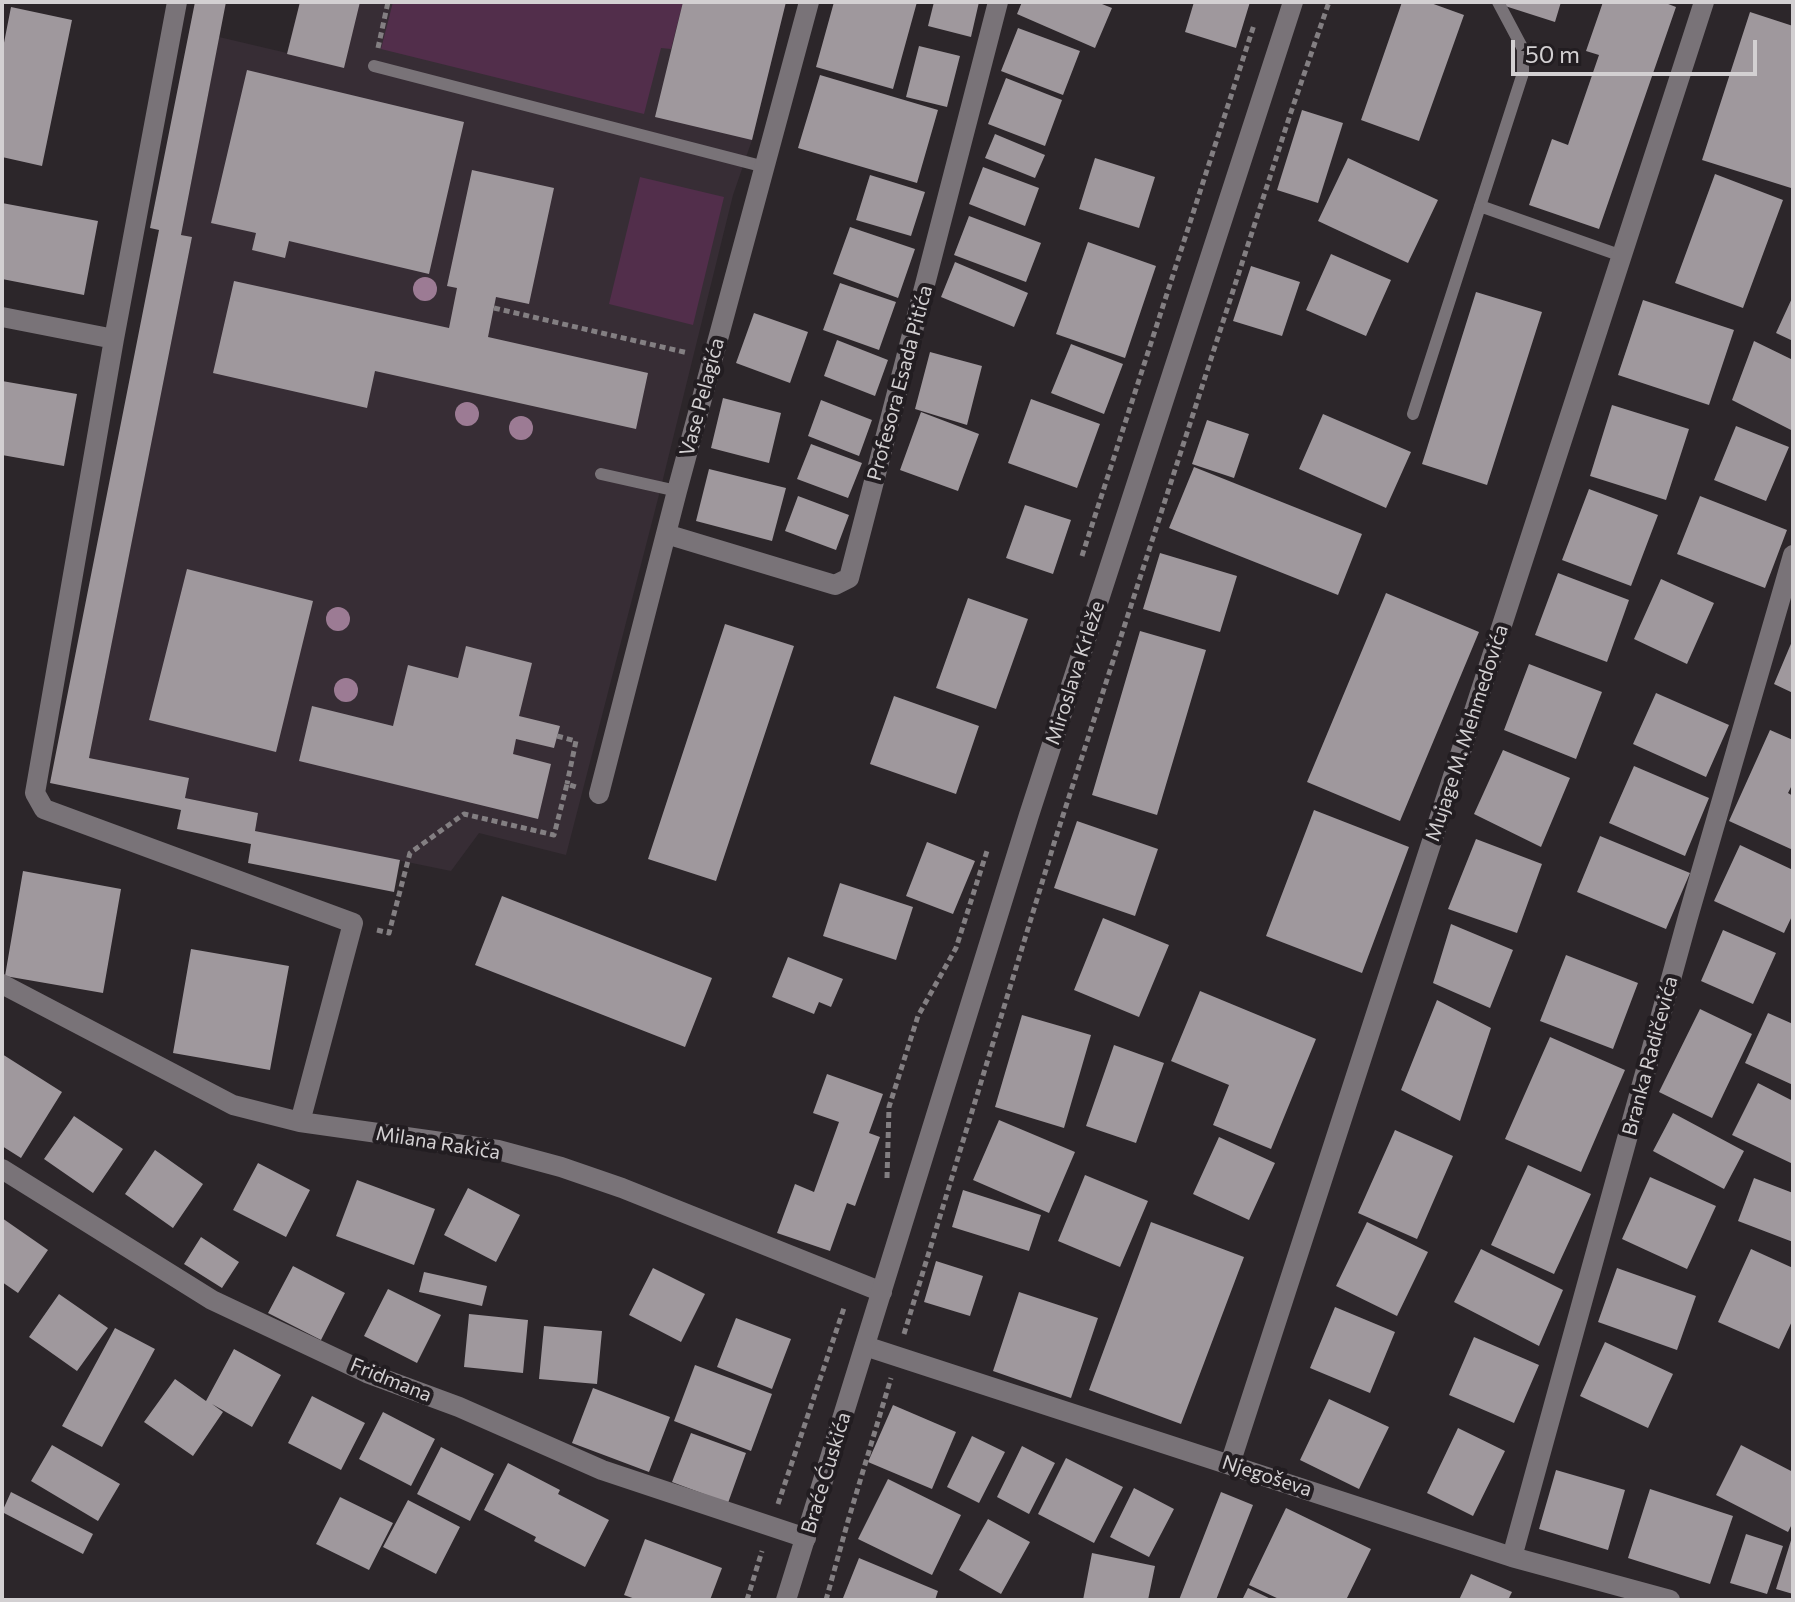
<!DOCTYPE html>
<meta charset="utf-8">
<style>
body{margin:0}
#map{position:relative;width:1795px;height:1602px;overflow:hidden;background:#2c262a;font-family:Commissioner,sans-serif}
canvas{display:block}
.frame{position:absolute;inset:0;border:4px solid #d3d0d2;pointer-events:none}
.scale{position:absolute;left:1511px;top:40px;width:246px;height:36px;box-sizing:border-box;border:4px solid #d3d0d2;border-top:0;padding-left:10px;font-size:24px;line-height:28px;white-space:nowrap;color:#d3d0d2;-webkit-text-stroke:6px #221d21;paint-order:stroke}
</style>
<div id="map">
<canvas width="1795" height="1602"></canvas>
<div class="frame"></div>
<div class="scale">50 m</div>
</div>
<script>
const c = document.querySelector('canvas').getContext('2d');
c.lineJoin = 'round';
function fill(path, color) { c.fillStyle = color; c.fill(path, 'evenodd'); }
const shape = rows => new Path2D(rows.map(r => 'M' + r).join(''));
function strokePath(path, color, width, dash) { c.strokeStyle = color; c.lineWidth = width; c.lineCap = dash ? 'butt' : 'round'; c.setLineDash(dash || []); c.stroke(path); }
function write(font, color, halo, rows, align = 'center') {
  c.font = font + ' Commissioner,sans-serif'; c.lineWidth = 8; c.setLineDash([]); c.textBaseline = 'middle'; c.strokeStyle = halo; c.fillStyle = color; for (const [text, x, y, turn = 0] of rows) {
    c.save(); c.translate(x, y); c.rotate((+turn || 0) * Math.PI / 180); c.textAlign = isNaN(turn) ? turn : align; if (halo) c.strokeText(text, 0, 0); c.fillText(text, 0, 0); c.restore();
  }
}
fill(shape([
 [300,2,786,2,752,140,733,195,661,487,566,855,479,833,451,871,255,831,258,813,185,798,188,778,89,758,192,237,181,235,219,37,287,53]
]), '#372d35');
fill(shape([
 [393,2,683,2,671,49,661,48,644,114,381,49],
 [640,177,724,197,693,325,609,304]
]), '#522e4b');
fill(shape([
 [195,2,226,2,181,235,192,237,89,758,189,778,185,798,258,813,255,831,400,860,394,892,248,863,251,844,177,829,181,810,50,783,159,230,150,228],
 [300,2,360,2,344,68,287,54],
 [683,2,786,2,752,140,655,117],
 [834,2,917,2,893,89,816,67],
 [934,2,979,2,971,37,928,26],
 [1022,2,1097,2,1112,8,1095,48,1017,14],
 [1194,2,1250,2,1236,48,1185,32],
 [1402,2,1428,2,1464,15,1419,141,1361,120],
 [1506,2,1561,2,1555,22,1505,6],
 [1603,2,1663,2,1676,7,1599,229,1529,205,1552,139,1568,145,1599,55,1586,51],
 [11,7,72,20,42,166,2,157,2,53],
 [1750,12,1793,26,1793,183,1791,188,1702,160],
 [1018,28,1080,51,1063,95,1001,71],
 [919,46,960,56,947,107,906,97],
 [247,70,464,122,429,274,289,241,285,258,252,250,256,233,211,223],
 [820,75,938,110,917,183,798,148],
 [1006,78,1062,100,1045,146,988,124],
 [1302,110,1343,123,1318,203,1277,190],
 [995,134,1045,155,1035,178,985,158],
 [1095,158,1155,177,1139,228,1079,209],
 [1348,158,1438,200,1408,263,1318,221],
 [983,167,1039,188,1025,226,969,204],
 [472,170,554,188,529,304,496,297,488,337,648,373,636,429,375,371,367,408,213,373,234,281,449,328,457,288,447,286],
 [1715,174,1783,200,1743,308,1675,283],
 [870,175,925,192,911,236,856,220],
 [2,203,98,221,84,295,2,279],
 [969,216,1041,243,1026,282,954,255],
 [850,227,915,249,898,298,833,274],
 [1088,242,1156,266,1125,358,1056,334],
 [1331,254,1391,280,1366,336,1306,310],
 [955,262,1028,293,1014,327,941,297],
 [1251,266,1300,282,1282,336,1233,321],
 [840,283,896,302,879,350,823,330],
 [1476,292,1542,312,1487,485,1422,464],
 [1793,296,1793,341,1776,333],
 [1643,300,1734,330,1709,405,1618,375],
 [754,313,808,332,790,383,736,363],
 [837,340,888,360,875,396,824,376],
 [1754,341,1793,360,1793,431,1732,400],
 [1071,344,1123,364,1104,414,1051,393],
 [930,352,982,366,967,425,915,409],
 [2,381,77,394,64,466,2,455],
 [723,398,781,413,769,463,711,448],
 [1031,399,1100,424,1077,488,1008,463],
 [821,400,872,420,859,456,808,436],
 [1612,405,1689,429,1666,500,1590,476],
 [921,412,979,434,958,491,900,470],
 [1323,414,1411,452,1386,508,1299,469],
 [1207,420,1249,434,1234,478,1192,464],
 [1736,426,1789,447,1766,501,1714,480],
 [811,444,862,463,848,498,797,479],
 [1194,467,1362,534,1338,595,1169,528],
 [709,469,786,488,772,541,696,521],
 [1589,489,1658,515,1631,586,1562,560],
 [798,496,849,515,836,550,785,531],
 [1700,496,1787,530,1765,588,1677,554],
 [1025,505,1071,520,1053,574,1006,558],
 [1160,553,1237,576,1220,632,1143,609],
 [187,569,313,601,276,752,149,720],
 [1558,573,1629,600,1607,662,1535,635],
 [1661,579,1714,603,1687,664,1634,639],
 [1386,593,1479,632,1400,821,1307,782],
 [968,598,1028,619,996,709,936,688],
 [725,624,794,646,716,881,648,859],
 [1140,631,1206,650,1157,815,1092,795],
 [1793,639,1793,693,1774,684],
 [466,646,532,663,519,716,560,726,554,748,516,739,513,754,551,764,538,819,299,761,312,706,393,726,408,665,458,678],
 [1529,664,1602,692,1576,759,1504,730],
 [1656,693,1729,725,1706,777,1633,744],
 [894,696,979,726,956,794,870,764],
 [1770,730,1793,740,1793,783,1788,793,1793,796,1793,850,1729,821],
 [1503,750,1570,778,1541,847,1474,814],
 [1634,766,1709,798,1685,856,1609,823],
 [1314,810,1409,847,1362,973,1266,936],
 [1077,821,1158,849,1135,916,1054,888],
 [1600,836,1690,873,1666,929,1577,892],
 [1476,839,1542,864,1517,933,1448,909],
 [927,842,975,861,953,914,906,896],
 [1740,845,1793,870,1793,914,1784,933,1714,901],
 [23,871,121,889,103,993,5,976],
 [840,883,913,907,896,960,823,936],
 [502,896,712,978,685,1047,475,965],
 [1103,918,1169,945,1139,1017,1074,990],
 [1451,924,1513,950,1490,1008,1433,983],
 [1723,930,1776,953,1753,1004,1701,981],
 [191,949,289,966,270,1070,173,1053],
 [1566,955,1638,983,1613,1049,1540,1021],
 [788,957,843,979,831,1007,819,1002,814,1014,772,997],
 [1200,991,1316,1039,1271,1149,1213,1125,1229,1085,1171,1061],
 [1437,1000,1491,1028,1460,1121,1401,1090],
 [1700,1009,1752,1034,1712,1118,1659,1092],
 [1768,1013,1793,1024,1793,1085,1745,1063],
 [1022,1015,1091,1035,1064,1128,995,1107],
 [1550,1037,1625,1070,1581,1172,1505,1139],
 [1114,1045,1164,1063,1136,1143,1086,1126],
 [2,1054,62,1092,21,1158,2,1146],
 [827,1074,883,1094,869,1133,880,1137,855,1206,847,1203,830,1251,777,1233,795,1184,814,1192,839,1122,813,1113],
 [1758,1083,1793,1101,1793,1164,1732,1135],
 [1673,1113,1744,1151,1724,1189,1653,1151],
 [74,1116,123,1149,93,1193,44,1159],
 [999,1120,1075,1152,1049,1213,973,1180],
 [1395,1130,1453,1156,1417,1239,1358,1213],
 [1219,1137,1275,1163,1249,1220,1193,1194],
 [155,1150,203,1184,173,1228,125,1194],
 [258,1163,310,1190,286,1237,233,1210],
 [1528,1165,1591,1194,1554,1274,1491,1245],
 [1085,1175,1148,1201,1120,1267,1058,1241],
 [1650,1177,1716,1206,1687,1269,1622,1239],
 [1754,1178,1793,1193,1793,1242,1738,1221],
 [357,1180,435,1209,414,1265,336,1236],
 [468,1188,520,1215,496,1262,444,1235],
 [963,1190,1041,1215,1029,1251,952,1227],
 [2,1218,48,1250,18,1293,2,1282],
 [1151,1222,1244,1257,1181,1424,1089,1390],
 [1367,1222,1428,1252,1397,1316,1336,1286],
 [201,1237,239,1262,222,1288,184,1264],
 [1481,1249,1563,1290,1539,1346,1454,1302],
 [1751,1249,1793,1268,1793,1319,1779,1349,1718,1322],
 [936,1261,983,1276,970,1316,924,1302],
 [293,1266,345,1293,321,1340,268,1313],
 [653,1268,705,1294,681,1342,629,1315],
 [1617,1268,1696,1296,1677,1350,1598,1322],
 [424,1272,487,1286,482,1306,419,1292],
 [388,1289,441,1315,417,1363,364,1336],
 [1019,1292,1098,1318,1071,1398,993,1371],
 [59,1294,108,1328,77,1371,29,1337],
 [1335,1307,1395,1332,1370,1393,1310,1368],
 [469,1314,528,1320,523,1373,464,1367],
 [736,1318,791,1339,772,1389,717,1367],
 [544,1326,602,1331,597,1384,539,1379],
 [115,1328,155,1349,102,1447,62,1426],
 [1474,1337,1539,1365,1514,1423,1449,1395],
 [1605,1342,1673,1374,1648,1428,1580,1396],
 [234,1349,281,1375,252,1427,212,1404,223,1412,193,1456,144,1422,175,1379,206,1401],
 [695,1365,772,1394,751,1451,674,1421],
 [593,1388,670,1417,649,1472,572,1443],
 [312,1396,365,1423,341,1470,288,1443],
 [1329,1399,1389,1427,1359,1489,1300,1460],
 [893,1405,956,1432,932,1489,868,1462],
 [383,1412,435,1439,411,1486,359,1459],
 [1458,1428,1505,1451,1473,1516,1427,1493],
 [691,1433,746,1453,728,1503,672,1482],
 [972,1436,1005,1452,979,1503,947,1487],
 [52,1445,120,1484,98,1521,31,1481],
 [1741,1445,1793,1472,1793,1522,1788,1532,1716,1495],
 [1022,1446,1055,1463,1029,1514,997,1497],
 [441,1447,494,1474,470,1521,417,1494],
 [1066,1458,1123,1487,1094,1543,1038,1514],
 [508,1463,560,1490,558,1494,609,1520,585,1567,534,1541,536,1537,484,1510],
 [1556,1470,1625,1490,1608,1550,1539,1529],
 [888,1479,961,1515,932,1575,858,1539],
 [1134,1488,1174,1509,1149,1557,1110,1537],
 [1650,1489,1733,1516,1710,1584,1628,1558],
 [11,1492,93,1534,83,1554,2,1512],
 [1221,1492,1253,1505,1216,1600,1179,1600],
 [340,1497,393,1523,369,1570,316,1544],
 [408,1500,460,1527,436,1574,383,1547],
 [1286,1508,1371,1549,1346,1600,1281,1600,1249,1585],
 [988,1519,1030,1542,1001,1594,959,1570],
 [1746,1534,1783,1546,1767,1594,1730,1583],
 [1792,1537,1793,1537,1793,1594,1776,1589],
 [645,1539,722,1568,710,1600,638,1600,624,1595],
 [1092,1553,1155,1566,1148,1600,1083,1600],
 [859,1558,938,1591,935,1600,847,1600,843,1598],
 [1471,1574,1512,1592,1508,1600,1459,1600],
 [1248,1588,1273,1600,1242,1600]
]), '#9f989d');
strokePath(shape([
 [378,48,388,2],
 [494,308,688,353],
 [1082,556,1254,25],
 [557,736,576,741,567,784],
 [377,930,389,933,410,853,464,814,554,835,567,784,576,787],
 [887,1178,889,1107,918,1016,956,948,987,851],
 [904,1334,1056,837,1291,112,1329,2],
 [778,1504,845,1305],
 [747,1600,762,1551],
 [826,1600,848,1521,891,1378]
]), '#837f82', 5, [6, 4]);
strokePath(shape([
 [374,66,765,167],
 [1480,206,1622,256],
 [1413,414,1523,73,1523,49,1498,2],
 [601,474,677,491]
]), '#797378', 12);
strokePath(shape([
 [177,2,114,339,35,793,44,809,353,923,300,1122],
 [2,317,114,339],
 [666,534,835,585,849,578,998,2],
 [599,794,677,491,809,2],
 [2,984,233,1105,300,1122,498,1150,561,1167,622,1188,882,1292],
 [2,1169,212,1300,367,1373,459,1407,602,1470,806,1538],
 [865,1346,1512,1557,1670,1600],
 [1230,1464,1704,2],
 [1512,1557,1688,917,1793,555]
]), '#797378', 20);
strokePath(shape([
 [786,1600,1029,815,1293,2]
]), '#797378', 20);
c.fillStyle = '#9c7b94';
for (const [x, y] of [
 [425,289],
 [467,414],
 [521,428],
 [338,619],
 [346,690]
]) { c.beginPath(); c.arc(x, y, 12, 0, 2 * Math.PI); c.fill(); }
write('20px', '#d3d0d2', '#221d21', [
 ["Profesora Esada Pitića",900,383,-75],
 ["Vase Pelagića",702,397,-75],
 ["Miroslava Krleže",1075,673,-72],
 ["Mujage M. Mehmedovića",1467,733,-72],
 ["Branka Radičevića",1650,1056,-75],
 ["Milana Rakiča",438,1143,9],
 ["Fridmana",391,1380,22],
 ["Braće Ćuskića",826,1473,-73],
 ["Njegoševa",1267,1476,18]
]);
</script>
